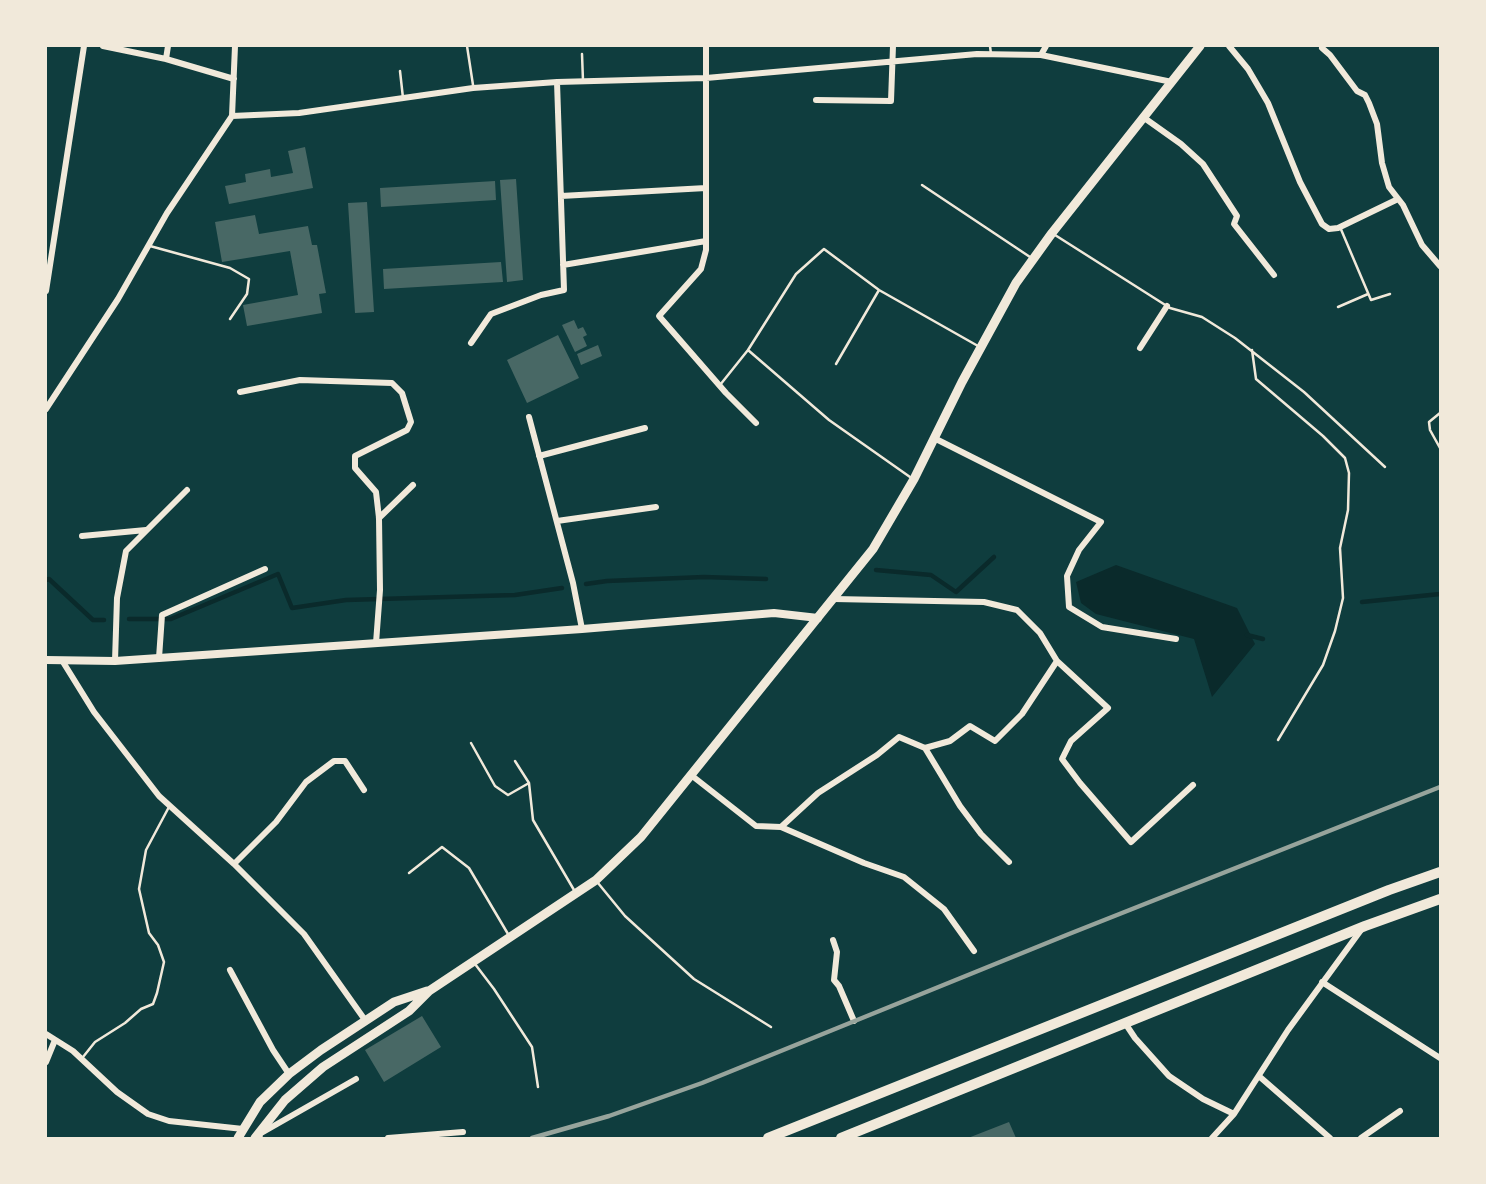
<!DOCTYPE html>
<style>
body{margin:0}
#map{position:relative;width:1486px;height:1184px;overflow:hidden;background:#0f3d3e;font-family:Arial,sans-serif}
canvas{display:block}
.frame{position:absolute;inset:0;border:47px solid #f1e9da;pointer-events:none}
</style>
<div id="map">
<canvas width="1486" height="1184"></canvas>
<div class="frame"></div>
</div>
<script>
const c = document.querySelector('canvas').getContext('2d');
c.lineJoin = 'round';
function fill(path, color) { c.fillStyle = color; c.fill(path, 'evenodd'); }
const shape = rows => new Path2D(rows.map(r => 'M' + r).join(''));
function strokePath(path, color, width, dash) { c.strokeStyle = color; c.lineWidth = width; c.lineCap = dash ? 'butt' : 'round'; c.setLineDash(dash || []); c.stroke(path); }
fill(shape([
 [1116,565,1237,608,1255,644,1212,697,1194,639,1096,614,1081,603,1076,582]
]), '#0a2a2b');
strokePath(shape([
 [876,570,931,575,956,592,994,557],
 [46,580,49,579,93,620,104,620],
 [586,584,607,581,704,577,766,579],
 [1362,602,1440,594],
 [129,619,171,619,278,574,292,608,346,600,515,595,562,588],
 [1247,635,1263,639]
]), '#0a2a2b', 4.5);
fill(shape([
 [305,147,313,188,229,204,225,186,246,182,245,174,270,169,271,177,293,173,288,151],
 [516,179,523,280,507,282,500,180],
 [495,181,496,200,381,207,380,188],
 [367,202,374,312,355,313,348,203],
 [255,215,259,234,308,226,312,245,317,245,326,293,319,294,322,313,247,326,243,305,298,295,290,251,222,262,215,222],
 [501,262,503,282,384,289,383,269],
 [574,320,578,329,583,327,587,335,583,337,587,346,575,352,562,325],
 [558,335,579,378,527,403,507,360],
 [598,345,602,356,581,365,577,354],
 [422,1016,441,1047,384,1082,365,1050],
 [1009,1122,1016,1138,968,1138]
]), '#486865');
strokePath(shape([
 [467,46,473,85],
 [990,46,991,54],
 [582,54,583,81],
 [400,71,403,98],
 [922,185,1030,257],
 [1340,227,1371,300,1390,294],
 [1055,235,1170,308,1202,317,1235,338,1304,392,1385,467],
 [150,246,230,268,249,279,247,294,230,319],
 [1338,307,1368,294],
 [748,350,829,420,910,477],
 [1252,350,1256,379,1323,436,1345,458,1349,473,1348,510,1340,548,1343,598,1335,631,1323,665,1278,740],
 [836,364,879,290],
 [720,385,748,350,796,274,824,249,879,290,978,346],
 [1440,413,1429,422,1430,430,1440,448],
 [471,743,495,786,508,795,529,783],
 [515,761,529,783,533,820,574,890],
 [409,873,442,847,469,868,508,934],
 [598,883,625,916,694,979,771,1027],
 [475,964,494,989,532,1047,538,1087],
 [83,1057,95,1042,125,1023,141,1009,153,1004,157,993,164,962,158,945,149,933,139,889,146,850,170,805]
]), '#f1e9da', 2.5);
strokePath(shape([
 [103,46,166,59,234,79],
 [706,46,706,250,701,269,659,316,726,393,756,423],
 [1229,46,1248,69,1268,103,1300,182,1322,224,1329,229,1338,228,1398,199],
 [1322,48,1330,55,1357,91,1365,95,1369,103,1377,124,1382,163,1389,187,1403,205,1422,245,1440,266],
 [1041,55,1046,46],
 [166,59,168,46],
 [816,100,891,101,893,46],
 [232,116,299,113,473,88,557,82,706,78,977,54,1041,55,1172,82],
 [1143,117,1181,144,1203,164,1237,216,1234,224,1274,275],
 [561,196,706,188],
 [563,265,706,241],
 [46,291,84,46],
 [471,343,491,314,541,295,564,290,557,82],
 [1140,348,1167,306],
 [240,392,300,380,392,383,402,393,411,422,407,430,355,456,355,468,376,492,379,518,380,590,376,643],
 [46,409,118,299,167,213,232,116,235,46],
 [529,417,573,583,582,629],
 [934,438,1101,522,1079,550,1067,576,1069,607,1102,627,1176,639],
 [539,456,645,428],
 [379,518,413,485],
 [557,521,656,507],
 [82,536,146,530],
 [834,599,984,602,1017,610,1040,633,1057,661,1108,708,1071,741,1062,759,1080,783,1131,842,1193,785],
 [159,658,162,615,265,569],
 [115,661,117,598,126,551,187,490],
 [63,662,94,712,159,796,234,864,304,934,365,1020],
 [925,748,960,806,981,834,1009,862],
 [691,775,756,826,781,827,864,863,904,877,944,909,974,951],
 [781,827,818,793,877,755,899,737,925,748,950,741,970,726,995,741,1022,714,1057,661],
 [234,864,276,822,306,782,334,761,345,761,364,790],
 [833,940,837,952,834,980,839,986,854,1021],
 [230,970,273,1050,289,1074],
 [1322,982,1440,1058],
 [1125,1023,1135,1038,1169,1076,1203,1099,1234,1114],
 [46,1034,73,1051,117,1092,148,1114,169,1121,243,1129],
 [46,1062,55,1040],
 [1260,1077,1330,1138],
 [260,1138,256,1136,356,1079],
 [388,1138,463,1132],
 [1212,1138,1234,1114,1288,1030,1361,930],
 [1361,1138,1400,1111]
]), '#f1e9da', 6);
strokePath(shape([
 [46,660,115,661,582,629,774,613,818,618]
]), '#f1e9da', 8);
strokePath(shape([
 [238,1138,260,1102,289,1074,321,1050,394,1002,427,991],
 [255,1138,285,1100,323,1067,409,1011,429,991,596,880,641,837,873,549,914,479,962,382,1016,283,1052,233,1200,46]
]), '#f1e9da', 9);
strokePath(shape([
 [768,1138,1389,890,1440,872],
 [841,1138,1365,926,1440,899]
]), '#f1e9da', 10);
strokePath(shape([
 [532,1138,609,1116,702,1083,1069,934,1440,787]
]), '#97a49c', 4.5);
</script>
